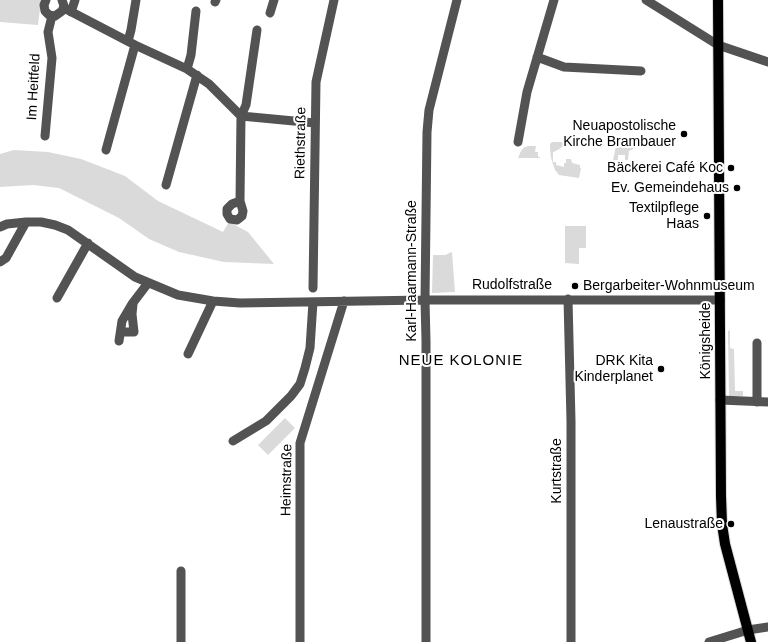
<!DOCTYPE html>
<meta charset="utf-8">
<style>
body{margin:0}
canvas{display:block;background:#fff}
</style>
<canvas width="768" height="642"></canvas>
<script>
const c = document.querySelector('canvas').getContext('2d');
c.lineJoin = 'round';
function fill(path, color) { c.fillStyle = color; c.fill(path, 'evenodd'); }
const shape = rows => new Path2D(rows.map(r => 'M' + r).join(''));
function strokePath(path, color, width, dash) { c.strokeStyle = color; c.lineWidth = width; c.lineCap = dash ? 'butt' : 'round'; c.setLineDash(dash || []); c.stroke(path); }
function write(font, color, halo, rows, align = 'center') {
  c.font = font + ' Helvetica,sans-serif'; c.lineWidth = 4; c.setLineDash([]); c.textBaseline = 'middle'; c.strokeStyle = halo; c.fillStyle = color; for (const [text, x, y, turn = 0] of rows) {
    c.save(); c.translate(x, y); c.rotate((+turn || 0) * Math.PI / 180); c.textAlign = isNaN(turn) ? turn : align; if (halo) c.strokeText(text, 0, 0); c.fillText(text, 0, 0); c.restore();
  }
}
fill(shape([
 [0,0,41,0,38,25,0,22],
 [552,142,563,142,563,146,558,150,556,150,556,151,553,152,553,162,556,162,556,165,564,167,564,163,566,163,566,159,571,159,572,163,580,165,580,168,581,168,579,178,559,175,555,170,551,158,550,148,550,144],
 [528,146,536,146,535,152,538,152,538,157,540,157,540,158,518,158,520,153,523,148],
 [616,146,633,146,633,149,629,151,628,160,625,160,625,155,618,155,618,160,613,160],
 [14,150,48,152,81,159,125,176,158,201,223,232,229,222,248,232,274,264,224,262,179,252,149,239,119,218,59,188,33,185,0,187,0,154],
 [565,226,586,226,586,248,579,248,579,264,565,263],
 [452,252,455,292,432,293,433,255,445,255],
 [730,330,730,348,734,349,735,391,743,391,743,396,729,396,728,331],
 [285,418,295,428,268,455,258,445]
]), '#dadada');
const major = shape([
 [718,0,721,496,722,524,725,544,751,642]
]);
strokePath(major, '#dbdbdb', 12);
strokePath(shape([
 [46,0,44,5,45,11,49,15,55,16,62,11,64,6,62,0],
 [646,0,718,45,768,62],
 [215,2,216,0],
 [64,8,135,45,187,69,209,84,241,116,315,123],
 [71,12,75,0],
 [270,13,274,0],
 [128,41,131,30,136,0],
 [537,57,564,67,641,71],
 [187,69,191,55,196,11],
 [45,136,52,58,48,32,52,16],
 [518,142,527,92,554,0],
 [106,150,135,45],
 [166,185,197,75],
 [240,201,232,204,227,209,227,214,230,219,237,220,242,216,243,211,240,201,241,116,246,105,257,30],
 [0,227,7,224,26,222,41,222,55,225,68,230,135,277,178,295,213,301,240,303,425,300,720,300],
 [0,262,6,258,26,222],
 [313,288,316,82,334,0],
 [57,298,88,243],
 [568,299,571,421,571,642],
 [121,332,134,332,132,314,133,304],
 [119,341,122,321,132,304,148,283],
 [757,343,757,402],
 [188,354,213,301],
 [720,400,768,402],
 [233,441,266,421,291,396,300,384,305,368,310,348,313,302],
 [181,642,181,571],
 [300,642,300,443,344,301],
 [426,642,426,341,425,300,427,132,429,110,457,0],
 [709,642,748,630,768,627]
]), '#535353', 9);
strokePath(major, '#000', 10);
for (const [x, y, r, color] of [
 [684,134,4,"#000"],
 [731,168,4,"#000"],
 [737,188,4,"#000"],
 [707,216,4,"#000"],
 [575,286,4,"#000"],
 [661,369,4,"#000"],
 [731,524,4,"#000"]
]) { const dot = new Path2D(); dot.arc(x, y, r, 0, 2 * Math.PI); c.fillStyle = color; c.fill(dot); strokePath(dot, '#fff', 1.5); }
write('14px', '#000', '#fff', [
 ["Im Heitfeld",34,87,-87],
 ["Riethstraße",301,143,-89],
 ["Karl-Haarmann-Straße",412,271,-90],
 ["Rudolfstraße",512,285],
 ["Königsheide",706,341,-90],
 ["Kurtstraße",557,471,-90],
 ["Heimstraße",287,480,-89]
]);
write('14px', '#000', '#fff', [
 ["Neuapostolische",676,126],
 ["Kirche Brambauer",676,142],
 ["Bäckerei Café Koc",723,168],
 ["Ev. Gemeindehaus",729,188],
 ["Textilpflege",699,208],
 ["Haas",699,224],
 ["Bergarbeiter-Wohnmuseum",583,286,"left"],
 ["DRK Kita",653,361],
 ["Kinderplanet",653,377],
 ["Lenaustraße",723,524]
], 'right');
c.letterSpacing = '1px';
write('15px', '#000', '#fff', [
 ["NEUE KOLONIE",461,361]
]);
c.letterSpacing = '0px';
</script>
